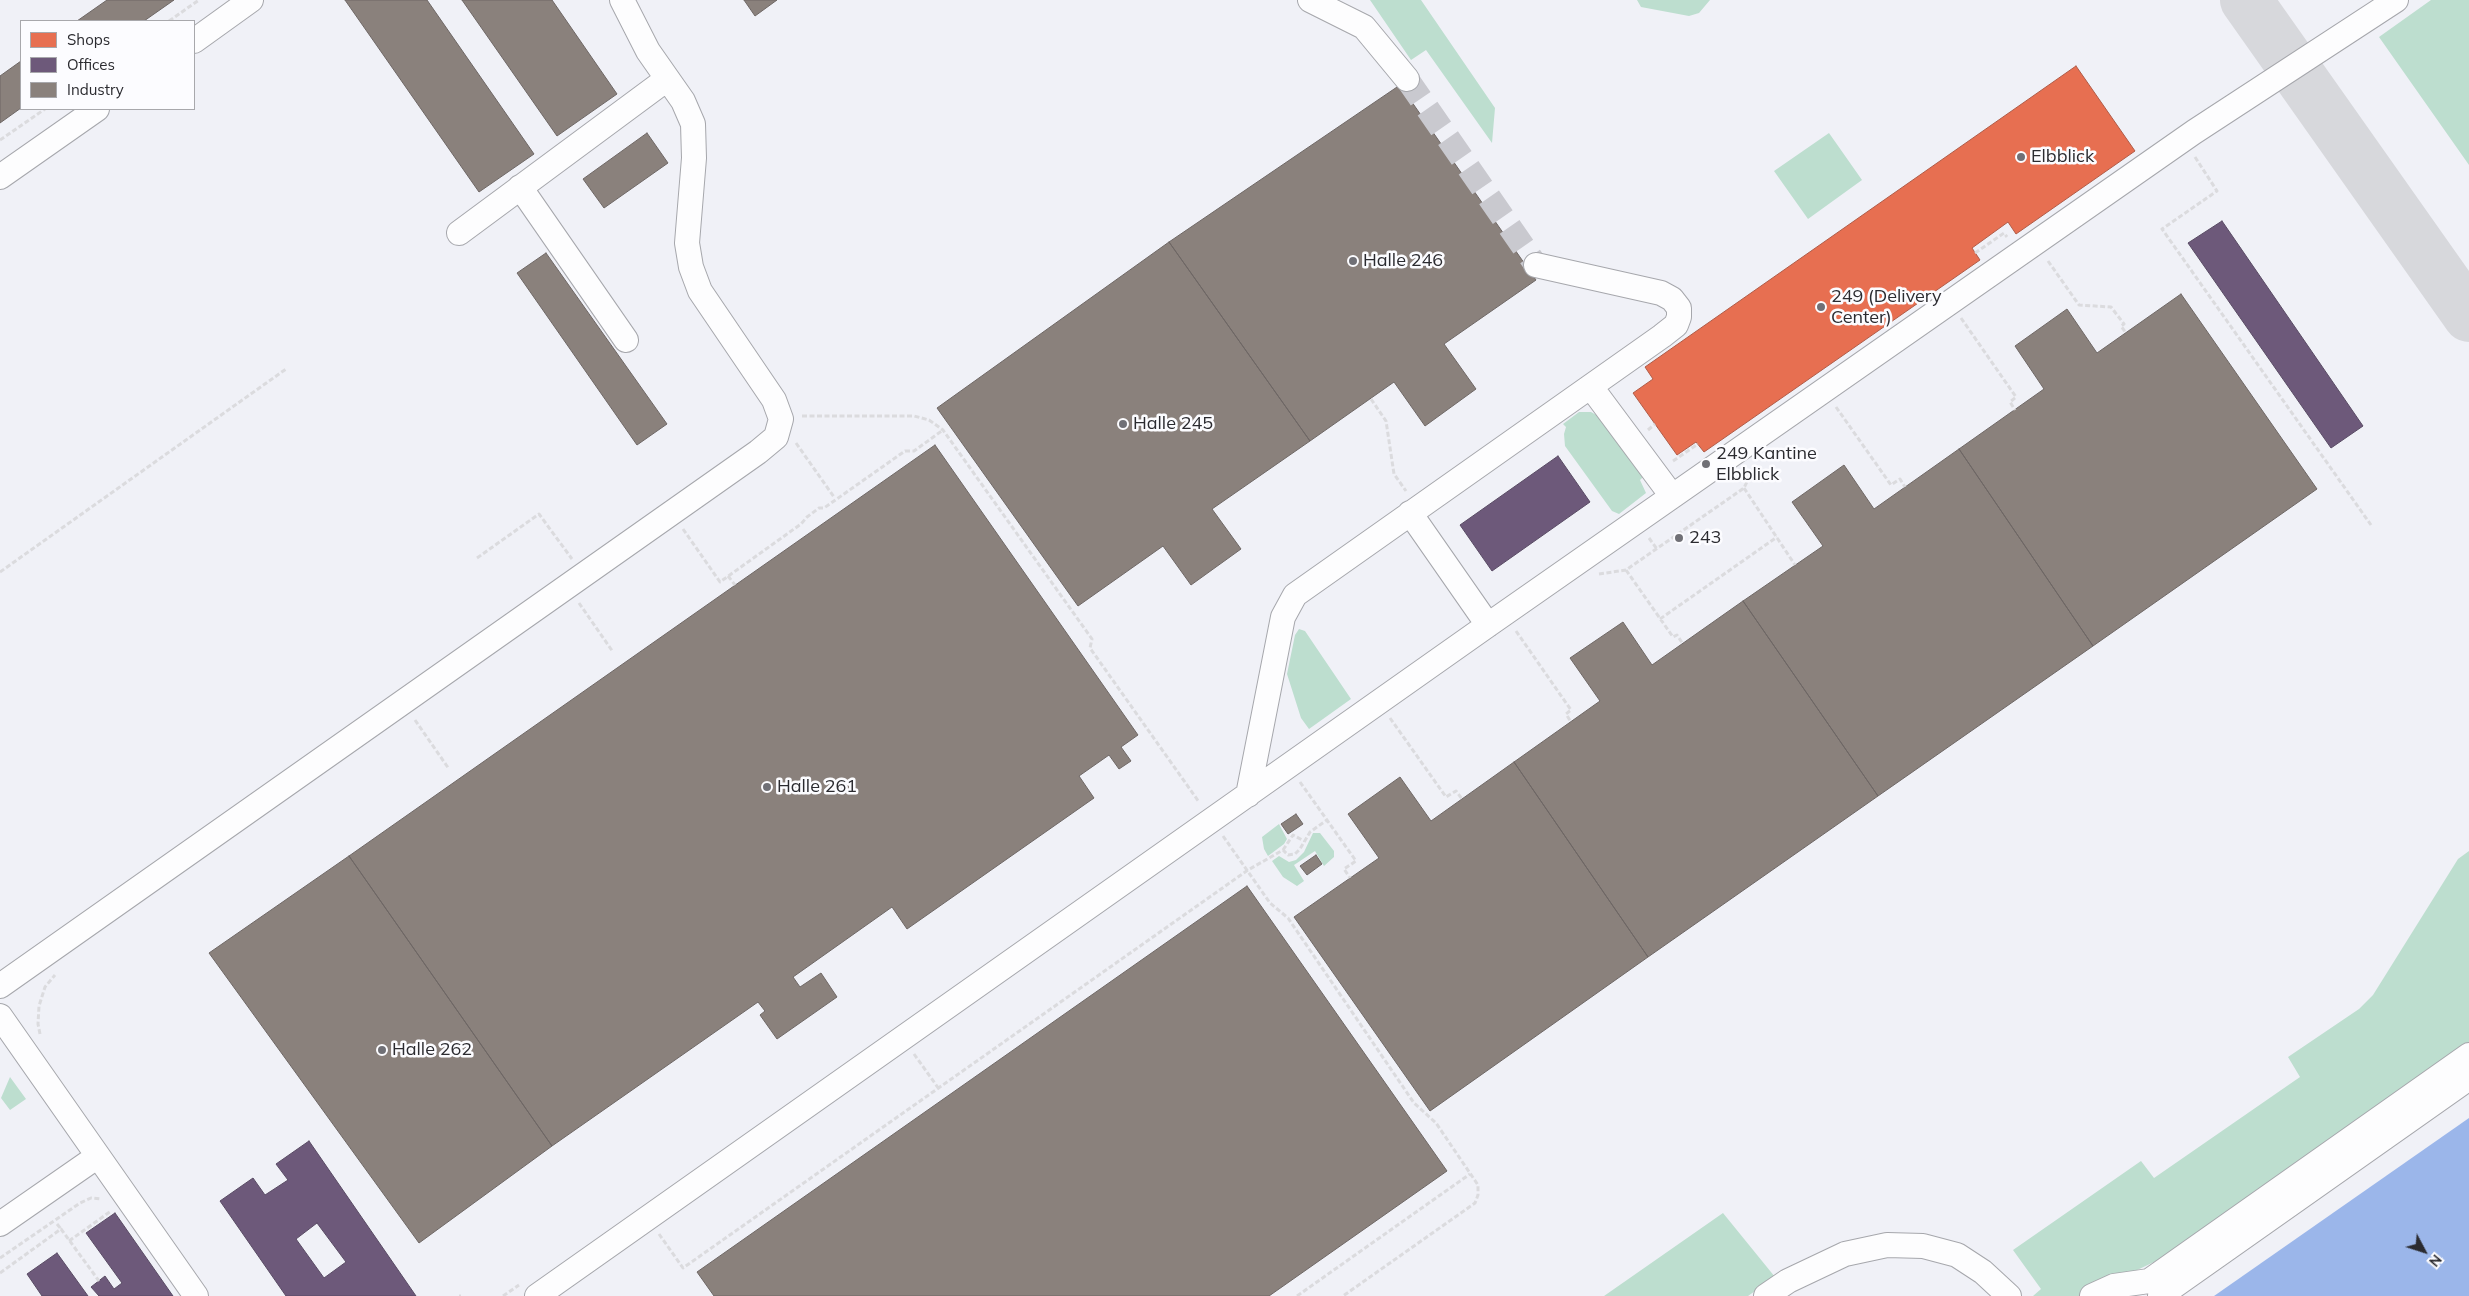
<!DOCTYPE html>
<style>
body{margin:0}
#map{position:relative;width:2469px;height:1296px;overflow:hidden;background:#f0f1f7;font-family:Mulish,sans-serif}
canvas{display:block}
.legend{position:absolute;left:20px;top:20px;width:175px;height:90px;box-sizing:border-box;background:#fcfcff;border:1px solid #a8a8ac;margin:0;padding:6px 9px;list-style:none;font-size:15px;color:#2b2b30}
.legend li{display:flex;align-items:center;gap:10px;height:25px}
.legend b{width:25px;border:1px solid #a8a8ac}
.north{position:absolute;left:2399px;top:1226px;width:50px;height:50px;-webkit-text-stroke:4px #fcfcff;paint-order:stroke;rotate:130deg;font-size:14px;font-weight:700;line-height:20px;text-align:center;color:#2b2b30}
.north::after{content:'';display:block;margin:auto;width:18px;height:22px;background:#2b2b30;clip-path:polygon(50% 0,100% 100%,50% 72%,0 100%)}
</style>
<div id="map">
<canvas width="2469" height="1296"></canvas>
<ul class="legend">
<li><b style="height:14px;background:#e76f51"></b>Shops</li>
<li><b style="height:14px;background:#6d597a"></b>Offices</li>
<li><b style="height:14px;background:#8a817c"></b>Industry</li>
</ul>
<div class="north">N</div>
</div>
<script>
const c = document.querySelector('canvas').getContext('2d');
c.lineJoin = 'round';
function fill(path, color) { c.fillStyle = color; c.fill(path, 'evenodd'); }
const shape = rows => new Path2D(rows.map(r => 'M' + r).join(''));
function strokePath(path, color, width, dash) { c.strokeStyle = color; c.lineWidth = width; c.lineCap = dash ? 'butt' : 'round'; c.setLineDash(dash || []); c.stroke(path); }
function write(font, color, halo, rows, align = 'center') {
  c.font = font + ' Mulish,sans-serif'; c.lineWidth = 5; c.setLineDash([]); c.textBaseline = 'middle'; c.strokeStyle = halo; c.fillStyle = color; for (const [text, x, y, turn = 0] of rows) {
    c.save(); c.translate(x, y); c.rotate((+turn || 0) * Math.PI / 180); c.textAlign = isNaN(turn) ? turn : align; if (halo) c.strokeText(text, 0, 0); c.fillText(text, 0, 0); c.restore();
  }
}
fill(shape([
 [1370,0,1421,0,1495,108,1492,143,1426,50,1411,60],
 [1637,0,1710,0,1699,13,1689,16,1641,7],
 [2431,0,2469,0,2469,165,2379,37],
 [1829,133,1862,180,1808,219,1774,171],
 [1579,412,1591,412,1600,417,1643,477,1640,480,1646,493,1619,514,1612,511,1565,446,1564,434,1566,427,1563,424],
 [1299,629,1305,631,1351,699,1309,729,1301,718,1287,674,1295,635],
 [1279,824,1287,839,1284,844,1268,856,1264,849,1262,837],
 [1313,833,1320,833,1334,851,1334,857,1324,866,1315,851,1294,865,1304,881,1297,886,1283,877,1272,861,1279,856,1289,862,1296,860,1304,852],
 [2469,851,2469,1046,2171,1254,2082,1296,2033,1296,2041,1289,2013,1250,2141,1161,2154,1178,2300,1077,2288,1057,2359,1009,2373,995,2458,859],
 [10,1077,26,1099,10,1110,1,1098],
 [1723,1213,1775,1277,1748,1296,1604,1296]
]), '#bddecf');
fill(shape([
 [2469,1118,2469,1296,2214,1296]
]), '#9bb6ea');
const shops = shape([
 [2076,66,2135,151,2016,234,2008,222,1972,248,1980,260,1704,452,1696,442,1677,455,1633,393,1653,379,1645,367,2076,66]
]);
fill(shops, '#e76f51');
strokePath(shops, '#af5b47', 1);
const offices = shape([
 [2222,221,2363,426,2331,448,2188,243,2222,221],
 [1558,456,1590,502,1492,571,1460,525,1558,456],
 [309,1141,416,1296,286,1296,220,1201,253,1178,265,1195,288,1180,276,1164,309,1141],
 [317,1223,346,1262,324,1278,296,1239,317,1223],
 [115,1213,173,1296,99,1296,91,1287,105,1276,114,1289,122,1283,86,1233,115,1213],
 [57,1253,88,1296,42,1296,27,1274,57,1253]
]);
fill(offices, '#6d597a');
strokePath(offices, '#594b64', 1);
const industry = shape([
 [107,0,174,0,144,21,77,21,107,0],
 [345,0,427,0,534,154,479,192,345,0],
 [462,0,552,0,617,94,557,136,462,0],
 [744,0,777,0,755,16,744,0],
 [21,61,21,108,0,123,0,76,21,61],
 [1400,85,1536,280,1444,344,1476,389,1425,426,1394,382,1310,441,1169,242,1400,85],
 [647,133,668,163,604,208,583,179,647,133],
 [1169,242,1310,441,1212,509,1241,549,1191,585,1163,546,1078,606,937,408,1169,242],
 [546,253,667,424,637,445,517,273,546,253],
 [2181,294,2317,489,2093,646,1959,449,2044,389,2015,346,2067,309,2097,353,2181,294],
 [935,445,1138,735,1121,747,1131,761,1119,769,1109,755,1079,776,1094,798,907,929,892,907,793,977,800,987,821,973,837,997,777,1039,760,1015,765,1011,758,1002,552,1146,349,856,935,445],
 [1959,449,2093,646,1878,796,1743,601,1823,546,1792,502,1844,465,1874,509,1959,449],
 [1743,601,1878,796,1648,957,1514,762,1600,701,1570,658,1623,622,1652,665,1743,601],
 [1514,762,1648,957,1430,1111,1294,917,1379,858,1348,814,1400,777,1431,821,1514,762],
 [1296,814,1303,824,1288,834,1281,824,1296,814],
 [1316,855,1322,864,1307,875,1300,866,1316,855],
 [349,856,552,1146,419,1243,209,953,349,856],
 [1247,886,1447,1171,1269,1296,714,1296,697,1272,1247,886]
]);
fill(industry, '#8a817c');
strokePath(industry, '#6e6765', 1);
strokePath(shape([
 [2246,0,2469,316]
]), '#d7d8dc', 52);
strokePath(shape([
 [1407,79,1536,265]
]), '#c9c9cf', 24, [24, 12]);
const minor = shape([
 [1310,0,1364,27,1407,79],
 [194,41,251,0],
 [0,177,97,109],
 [520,187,626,340],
 [459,233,667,79],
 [1591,387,1672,496],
 [1410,513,1488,625],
 [1248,795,1283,617,1295,595,1662,336,1676,325,1679,317,1679,308,1672,299,1661,293,1536,265],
 [0,986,758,452,776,437,781,419,774,400,700,291,691,267,687,243,694,158,693,124,683,101,648,51,622,0],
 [0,1016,196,1296],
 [0,1224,98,1156],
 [537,1296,1488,625,2194,132,2396,0],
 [1766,1296,1788,1281,1845,1254,1887,1245,1923,1246,1957,1255,1983,1272,2009,1296],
 [2092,1296,2114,1286,2149,1281,2469,1055],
 [2160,1296,2469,1078]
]);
strokePath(minor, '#a6a7ac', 26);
strokePath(shape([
 [169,21,199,0],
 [0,140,45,109],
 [2195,157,2217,191,2162,229,2371,525],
 [1975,253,2004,233,2007,237],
 [2048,261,2079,305,2111,307,2124,324,2121,326,2126,333],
 [1961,318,2016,397,2010,402,2015,410],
 [1371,399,1386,421,1394,474,1406,491],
 [1836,407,1891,485,1900,479,1905,487],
 [802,416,914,416,929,420,943,430,1092,639,1090,648,1199,802],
 [1648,430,1655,424],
 [796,443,834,497],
 [1673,461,1698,444],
 [1744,488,1795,565],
 [683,529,720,582,801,524,807,517,819,508,824,508,905,451,914,451,943,430],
 [1649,538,1657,549],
 [477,558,539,514,572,559],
 [1626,570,1673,637,1677,635,1683,644],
 [0,572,286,369],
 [1599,574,1626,570,1744,488,1754,467],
 [728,576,735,585],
 [579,603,613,652],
 [1660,619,1777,537],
 [1516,631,1571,710,1566,714,1571,722],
 [1390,718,1446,797,1456,791,1462,799],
 [415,720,449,769],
 [1300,782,1356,861,1344,869,1350,878],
 [1223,836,1270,903,1288,918,1414,1103,1436,1123,1478,1185,1478,1195,1475,1203,1468,1208,1343,1296],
 [1283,850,1293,835,1304,841],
 [40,1034,38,1024,39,1006,45,987,55,975],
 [914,1054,939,1089],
 [57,1224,61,1229],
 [659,1234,683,1268,1248,870,1283,850,1288,855,1295,854,1300,849,1310,832,1327,820],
 [69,1241,111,1211],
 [0,1258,80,1203,91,1198,101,1199],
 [0,1273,61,1229,99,1281],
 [459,1296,461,1296],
 [503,1296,519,1285],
 [1297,1296,1470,1174]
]), '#dbdbde', 3, [5, 2.5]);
strokePath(minor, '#fdfdfe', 24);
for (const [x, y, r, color] of [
 [2021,157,5,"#707076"],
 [1353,261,5,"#707076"],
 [1821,307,5,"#707076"],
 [1123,424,5,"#707076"],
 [1706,464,5,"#707076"],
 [1679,538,5,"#707076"],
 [767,787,5,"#707076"],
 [382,1050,5,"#707076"]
]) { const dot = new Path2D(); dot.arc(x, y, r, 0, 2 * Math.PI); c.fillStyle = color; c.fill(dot); strokePath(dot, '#fcfcff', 2); }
write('18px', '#2b2b30', '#fcfcff', [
 ["Elbblick",2031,157],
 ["Halle 246",1363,261],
 ["249 (Delivery",1831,297],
 ["Center)",1831,318],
 ["Halle 245",1133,424],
 ["249 Kantine",1716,454],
 ["Elbblick",1716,475],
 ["243",1689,538],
 ["Halle 261",777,787],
 ["Halle 262",392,1050]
], 'left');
</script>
